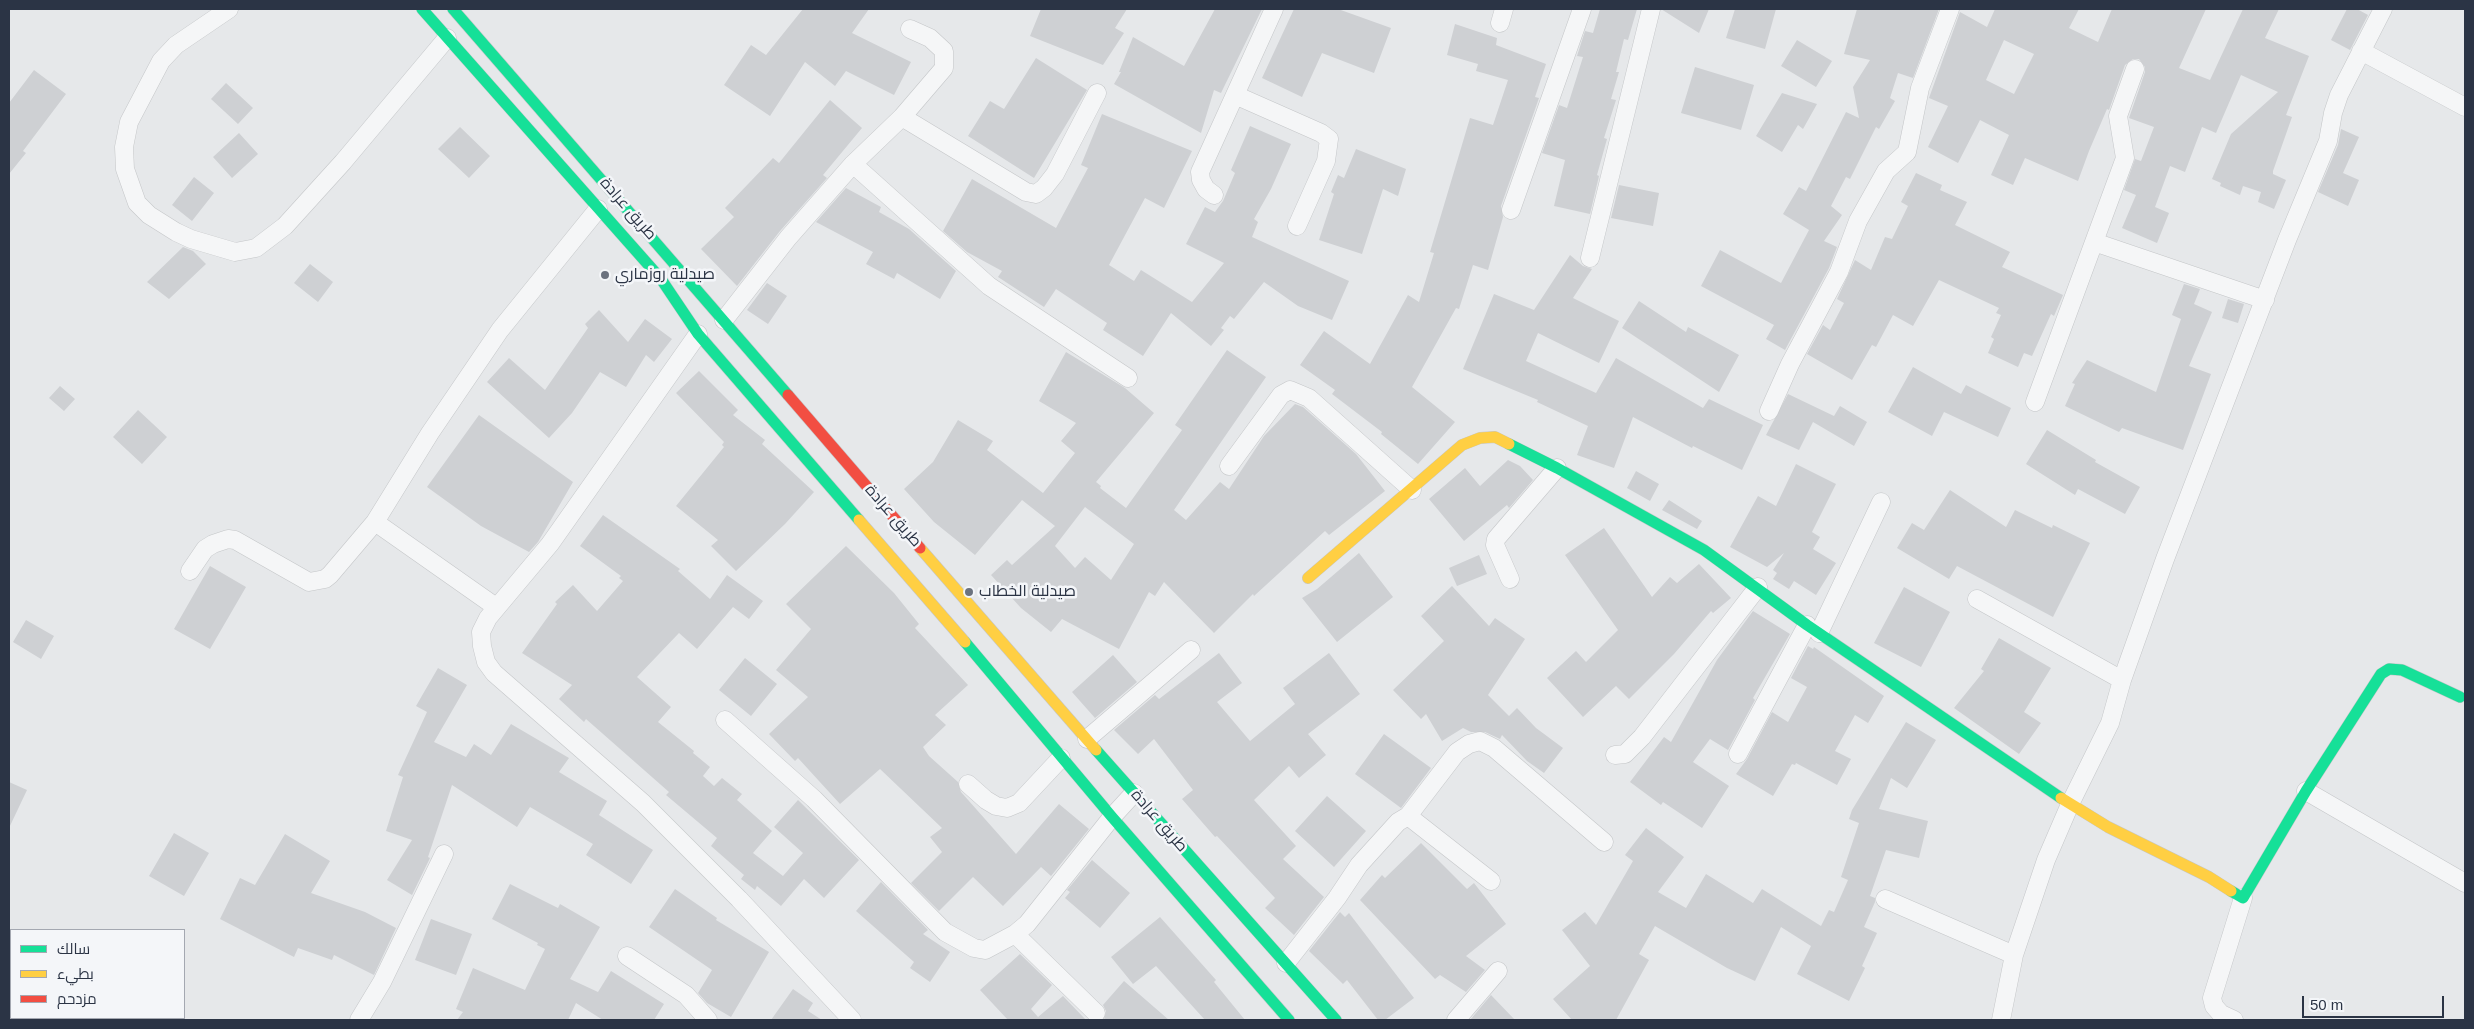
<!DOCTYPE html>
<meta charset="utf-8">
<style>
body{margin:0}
#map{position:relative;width:2474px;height:1029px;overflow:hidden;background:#e6e8ea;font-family:Helvetica,Cairo,sans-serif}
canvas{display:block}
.frame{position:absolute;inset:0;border:10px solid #2b3445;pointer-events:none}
.legend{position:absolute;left:10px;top:929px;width:175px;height:90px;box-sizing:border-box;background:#f4f6f9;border:1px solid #a4a8b1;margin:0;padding:6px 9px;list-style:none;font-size:15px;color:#2b3445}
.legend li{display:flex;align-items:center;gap:10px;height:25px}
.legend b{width:25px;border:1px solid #a4a8b1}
.scale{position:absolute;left:2302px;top:996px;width:142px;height:22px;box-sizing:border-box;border:2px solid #2b3445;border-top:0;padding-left:6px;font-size:15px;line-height:18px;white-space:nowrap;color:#2b3445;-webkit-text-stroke:4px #f4f6f9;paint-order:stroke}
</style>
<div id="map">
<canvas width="2474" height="1029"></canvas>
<div class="frame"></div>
<ul class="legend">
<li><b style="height:6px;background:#16e098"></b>سالك</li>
<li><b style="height:6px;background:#ffcf43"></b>بطيء</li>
<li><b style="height:6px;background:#f24e42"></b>مزدحم</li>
</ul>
<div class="scale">50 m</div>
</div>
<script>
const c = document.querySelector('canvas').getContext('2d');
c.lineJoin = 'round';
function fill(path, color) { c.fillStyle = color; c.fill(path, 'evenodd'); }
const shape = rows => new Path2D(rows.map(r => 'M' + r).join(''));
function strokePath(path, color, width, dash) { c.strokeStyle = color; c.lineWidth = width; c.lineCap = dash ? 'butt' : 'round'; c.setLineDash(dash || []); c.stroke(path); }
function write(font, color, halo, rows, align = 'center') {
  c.font = font + ' Helvetica,Cairo,sans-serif'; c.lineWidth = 5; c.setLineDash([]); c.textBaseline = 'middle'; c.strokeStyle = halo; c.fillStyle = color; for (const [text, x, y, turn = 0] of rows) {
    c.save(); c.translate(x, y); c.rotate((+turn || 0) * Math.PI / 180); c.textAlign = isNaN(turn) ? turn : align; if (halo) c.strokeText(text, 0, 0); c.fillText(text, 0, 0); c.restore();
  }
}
fill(shape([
 [803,9,869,9,852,33,911,62,894,95,846,71,835,86,805,62,770,116,724,85,751,45,766,55],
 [1041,9,1127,9,1115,28,1124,33,1103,65,1030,36],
 [1215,9,1262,9,1221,93,1214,90,1201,133,1114,84,1121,72,1119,72,1133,37,1184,66],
 [1294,9,1338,9,1391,28,1374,73,1322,53,1302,97,1262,78],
 [1600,9,1637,9,1628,40,1624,39,1616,72,1619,72,1611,99,1616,100,1604,138,1607,139,1597,175,1599,176,1590,214,1554,206,1565,160,1542,153,1559,105,1567,108,1583,57,1577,56,1585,31,1593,33],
 [1661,9,1709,9,1699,33],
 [1735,9,1776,9,1765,49,1726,38],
 [1857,9,1939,9,1913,78,1898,73,1890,98,1895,101,1879,129,1876,127,1850,179,1846,177,1831,206,1842,215,1824,241,1837,247,1829,268,1785,350,1766,339,1774,325,1701,286,1720,250,1781,283,1809,230,1783,214,1799,187,1806,191,1846,112,1859,118,1853,87,1870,60,1844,54],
 [1995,9,2079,9,2069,28,2098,42,2112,9,2206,9,2179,68,2210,80,2243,9,2279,9,2265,38,2309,56,2286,115,2292,117,2273,171,2273,174,2286,180,2274,209,2258,202,2261,192,2243,186,2240,195,2220,186,2221,183,2212,179,2231,134,2278,92,2241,75,2216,133,2202,127,2185,172,2170,166,2155,207,2169,213,2157,243,2122,228,2136,195,2124,190,2135,159,2141,161,2154,127,2129,118,2145,72,2145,67,2139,59,2133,59,2125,65,2109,110,2107,109,2089,151,2078,181,2025,158,2013,185,1991,175,2009,135,1980,120,1958,163,1928,147,1948,106,1929,98,1960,12,1987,27],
 [2004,40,2034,54,2014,94,1986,80],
 [2347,9,2357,9,2368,15,2350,50,2331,40],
 [1455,24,1497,38,1496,45,1546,64,1535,97,1539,98,1501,206,1503,217,1488,270,1473,265,1459,309,1456,308,1412,387,1455,422,1418,464,1381,434,1382,432,1332,394,1335,390,1300,365,1324,331,1370,364,1408,295,1419,302,1434,253,1430,252,1470,118,1493,125,1508,80,1476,71,1478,64,1447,55],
 [1797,40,1832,61,1816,87,1781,66],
 [1036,58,1087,90,1034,178,968,136,990,101,1004,109],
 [1695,67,1754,85,1741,130,1681,113],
 [34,70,66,94,23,151,26,153,9,174,9,103],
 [226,83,253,108,238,124,211,99],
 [1782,93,1817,104,1803,129,1798,125,1782,152,1756,136],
 [830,100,862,128,823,175,827,178,780,231,737,286,701,249,734,217,725,208,773,158,779,163],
 [1102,114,1192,151,1164,208,1145,198,1109,265,1134,281,1141,270,1192,302,1224,263,1186,244,1205,207,1215,212,1223,201,1235,173,1231,170,1250,126,1291,144,1271,189,1254,219,1258,222,1252,237,1349,281,1332,320,1298,306,1264,282,1234,319,1230,316,1221,328,1224,330,1211,346,1171,313,1143,356,1103,330,1107,323,1056,289,1044,307,998,277,1002,271,967,252,943,231,972,179,1056,228,1088,168,1081,165],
 [460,127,490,156,469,178,438,149],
 [2341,129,2359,137,2343,173,2359,180,2348,206,2318,192,2338,145],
 [239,133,258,154,232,178,213,157],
 [1356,149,1406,169,1398,196,1383,189,1362,254,1319,240,1334,194,1331,192,1338,175,1344,178],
 [1916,173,1942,185,1940,190,1967,202,1955,225,2010,252,2002,267,2063,295,2054,316,2051,314,2032,356,2024,353,2018,367,1988,353,1994,339,1991,337,2001,315,1996,313,1999,308,1939,280,1913,326,1893,315,1876,347,1872,345,1852,380,1807,354,1823,325,1830,330,1844,303,1837,299,1855,260,1871,270,1885,237,1892,239,1908,206,1901,202],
 [194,177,214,193,192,221,172,205],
 [1619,185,1659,193,1653,226,1611,218],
 [846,188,881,207,879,212,909,229,956,271,940,299,897,273,894,279,866,264,873,252,816,222],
 [183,247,193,251,206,264,169,299,147,282],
 [1570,255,1583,266,1592,269,1573,298,1619,321,1599,363,1538,333,1526,361,1596,393,1616,358,1703,408,1709,399,1763,425,1742,470,1693,446,1692,448,1633,417,1614,468,1577,455,1588,426,1537,402,1538,400,1463,369,1494,294,1534,310],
 [310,264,333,282,318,302,294,283],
 [767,283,787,296,768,324,747,310],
 [2184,284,2200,289,2194,304,2212,312,2189,366,2211,374,2183,450,2122,428,2119,432,2065,406,2075,384,2072,383,2087,360,2156,392,2181,319,2172,315],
 [2228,299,2244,304,2238,323,2222,318],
 [1639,301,1686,332,1688,327,1739,355,1719,392,1622,328],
 [599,310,628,342,645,319,672,339,654,362,646,355,626,387,600,372,572,413,549,438,487,382,509,358,545,390,588,328,585,324],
 [1227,350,1266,377,1174,510,1186,520,1220,482,1229,489,1264,436,1295,404,1303,407,1356,454,1385,491,1329,535,1325,531,1254,596,1253,594,1214,633,1164,582,1155,596,1149,592,1119,649,1062,619,1051,632,1021,608,991,575,1007,560,1012,565,1055,526,1022,500,975,555,934,522,904,489,933,462,958,420,993,441,987,450,1043,493,1075,453,1061,441,1076,423,1039,401,1066,352,1125,388,1154,413,1096,482,1101,486,1100,488,1126,508,1182,430,1175,425],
 [1085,507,1134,544,1111,580,1085,557,1075,568,1055,546],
 [1913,367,1961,394,1966,385,2011,408,1998,437,1944,412,1932,436,1888,412],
 [699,371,738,410,733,415,765,440,762,444,814,492,785,524,736,571,711,546,718,540,676,506,724,447,722,445,724,442,676,393],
 [60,386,75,399,64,411,49,398],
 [1788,394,1834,416,1840,406,1867,422,1854,446,1813,422,1799,450,1766,435],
 [138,410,167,437,142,464,113,437],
 [479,415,573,482,538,542,529,552,481,526,427,487],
 [2047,430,2096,460,2095,462,2140,487,2125,514,2078,489,2075,495,2026,464],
 [1508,460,1520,466,1533,480,1509,508,1507,505,1464,541,1429,499,1465,468,1480,486],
 [1796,464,1836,484,1812,532,1820,537,1813,549,1836,563,1816,595,1794,581,1789,589,1773,579,1777,573,1773,570,1784,553,1767,567,1730,547,1758,496,1776,506],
 [1636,471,1659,484,1650,501,1627,488],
 [1950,490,2006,527,2015,510,2052,528,2053,525,2090,543,2053,617,1957,566,1949,579,1897,548,1912,523,1924,530],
 [1669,500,1702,521,1697,529,1662,510],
 [603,515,680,569,678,571,710,599,727,575,763,601,749,619,733,607,697,649,679,633,637,677,671,707,658,722,694,751,693,753,710,767,703,776,714,786,722,778,742,794,737,800,772,831,753,853,783,876,803,853,774,827,798,800,859,860,824,898,804,879,781,906,757,886,755,890,741,879,744,875,711,846,717,838,666,795,669,792,586,719,584,722,559,699,572,685,522,653,557,604,555,602,573,585,597,611,623,581,619,578,621,576,580,546],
 [1604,528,1652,597,1670,577,1677,583,1699,564,1731,598,1713,613,1711,611,1674,654,1629,699,1616,686,1583,717,1547,678,1576,651,1586,662,1618,630,1565,555],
 [846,546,894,593,919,624,915,628,968,685,935,715,946,725,923,747,929,756,958,782,961,792,1016,854,1059,804,1089,829,1051,876,1041,867,1003,906,973,877,939,911,911,883,942,852,930,837,942,828,880,769,840,804,798,758,795,761,769,734,808,697,776,670,811,629,786,604],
 [1359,553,1393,597,1337,642,1302,598,1317,589],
 [1479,555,1487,574,1457,586,1449,568],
 [210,566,246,587,210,649,174,629],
 [1452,586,1489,626,1495,618,1525,639,1488,695,1509,716,1517,708,1536,728,1563,748,1544,773,1527,761,1502,735,1500,739,1485,732,1471,732,1463,728,1442,741,1426,714,1421,719,1393,690,1444,641,1421,616],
 [1904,587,1950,612,1921,667,1874,643],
 [1753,611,1790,634,1753,698,1755,700,1728,750,1710,739,1693,762,1729,786,1702,828,1663,802,1661,805,1630,782,1664,737,1671,742,1717,660],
 [26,620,54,636,41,659,13,642],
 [1999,638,2051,668,2024,712,2041,723,2019,754,1954,708,1984,671,1981,669],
 [1808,646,1813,649,1814,647,1884,696,1868,723,1855,715,1835,751,1851,759,1837,785,1796,763,1795,765,1792,764,1773,796,1736,774,1747,759,1772,712,1788,722,1807,687,1791,678],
 [1219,653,1242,683,1217,702,1250,741,1295,704,1283,688,1329,653,1360,694,1308,734,1326,755,1299,778,1289,766,1254,800,1296,846,1283,859,1324,897,1294,935,1265,908,1275,898,1217,836,1215,837,1182,799,1193,790,1154,739,1138,754,1114,730,1155,695,1159,699],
 [1113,655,1137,682,1095,718,1072,692],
 [745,658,777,684,751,716,719,690],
 [438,668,467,685,434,742,466,757,474,744,491,755,511,724,569,758,559,772,607,801,599,815,653,850,631,884,586,855,593,844,530,807,517,827,452,785,428,857,430,858,412,895,387,880,412,840,386,831,403,777,398,775,427,712,416,706],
 [1906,722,1936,740,1907,788,1891,778,1879,809,1928,821,1919,858,1886,850,1870,896,1875,898,1875,902,1864,927,1877,933,1862,966,1865,968,1849,1001,1797,974,1811,946,1781,927,1755,981,1727,968,1655,926,1639,954,1649,960,1616,1020,1572,1020,1553,999,1590,966,1562,930,1585,912,1596,925,1633,861,1625,855,1646,828,1684,857,1658,892,1686,908,1706,874,1753,903,1762,889,1821,926,1829,910,1834,912,1848,880,1841,877,1859,823,1849,819,1852,810],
 [1384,734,1431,768,1401,808,1355,774],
 [9,782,27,790,9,828],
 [1327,796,1366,831,1334,867,1295,831],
 [174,833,209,853,184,896,149,876],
 [285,834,330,861,311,893,365,912,396,928,374,975,334,955,332,960,298,948,294,957,220,919,240,878,255,885],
 [1421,843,1467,889,1474,883,1506,924,1466,956,1485,970,1466,992,1440,975,1435,979,1360,900,1382,875,1385,878],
 [1092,860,1130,893,1100,928,1065,898,1070,892,1067,890],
 [881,882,928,930,923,934,950,952,930,982,910,968,914,962,856,911],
 [510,884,558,908,560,904,600,927,570,979,598,992,611,971,664,1004,654,1020,603,1020,576,1003,568,1020,457,1020,463,1012,456,1009,473,968,525,990,545,949,537,945,538,943,492,919],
 [675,889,717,918,716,920,769,952,731,1017,707,1003,698,993,712,970,649,927],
 [1340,912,1345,917,1349,913,1414,998,1385,1020,1378,1020,1347,980,1343,984,1309,951],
 [1160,917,1216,980,1214,982,1245,1020,1205,1020,1156,966,1133,984,1111,957],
 [431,919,472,934,456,975,415,960],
 [1020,954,1052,985,1031,1009,1038,1017,1063,996,1086,1020,1008,1020,980,990],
 [1124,981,1169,1020,1104,1020,1106,1011,1103,1005],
 [793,989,813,1003,808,1011,822,1020,771,1020],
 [1491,995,1515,1020,1470,1020]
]), '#ced0d3');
const street = shape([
 [229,9,176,45,161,61,129,122,124,147,125,169,137,203,149,215,176,232,191,239,235,252,256,248,285,226,343,162,447,38],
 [1500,23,1504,9],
 [2361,51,2465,107],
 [1235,95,1321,133,1329,139,1326,161,1297,226],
 [902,117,1026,192,1036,194,1044,188,1055,174,1097,93],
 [853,164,989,286,1128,378],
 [1214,195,1206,189,1201,180,1200,172,1274,9],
 [1511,210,1582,9],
 [2094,242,2125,158,2118,116,2135,69],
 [1590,258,1651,9],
 [724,320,788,238,853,164,902,117,944,68,944,51,930,38,910,29],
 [698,334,550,544,488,618,481,632,482,646,486,662,494,673,643,803,739,899,852,1020],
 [2035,402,2094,242,2265,300],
 [1769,411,1790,364,1839,272,1858,221,1886,171,1907,152,1920,88,1950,9],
 [1229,466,1281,395,1290,390,1309,398,1412,490],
 [375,522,496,607],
 [190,571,205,549,213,544,228,539,235,540,309,582,325,579,330,575,375,522,430,433,500,330,598,209],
 [1510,579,1495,545,1496,539,1557,468],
 [1977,599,2122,680],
 [1819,633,1881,502],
 [725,720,814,799,945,932,974,948,985,950,1015,934,1027,924,1112,817,1134,793],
 [1087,739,1191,650],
 [1738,754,1807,625],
 [1615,755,1625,754,1642,737,1758,587],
 [968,784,986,800,996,806,1007,808,1019,803,1061,758],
 [2306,791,2465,883],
 [1408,816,1491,881],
 [1885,899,2014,955],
 [1015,934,1096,1013],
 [627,956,686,995,708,1020],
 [1286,963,1337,898,1359,865,1398,822,1408,816,1457,752,1469,744,1480,741,1494,748,1604,842],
 [359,1020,382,982,444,854],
 [1456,1020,1498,971],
 [2001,1020,2014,955,2046,860,2071,802,2110,723,2122,680,2165,559,2287,240,2328,141,2333,113,2339,95,2383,9],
 [2234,1020,2221,1014,2214,1006,2212,998,2243,898]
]);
const fast = shape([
 [422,9,661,279,698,334,859,520],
 [453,9,788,395],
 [1509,444,1557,468,1704,550,1807,625,2061,798],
 [965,642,1112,817,1289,1020],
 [1096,750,1336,1020],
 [2231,891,2243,898,2306,791,2381,674,2389,669,2402,670,2460,697]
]);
const slow = shape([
 [859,520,965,642],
 [920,548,1096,750],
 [1308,578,1462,445,1480,438,1495,437,1509,444],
 [2061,798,2108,827,2209,877,2231,891]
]);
const jam = shape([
 [788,395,920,548]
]);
strokePath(street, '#c4c6c8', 19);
strokePath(fast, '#c4c6c8', 12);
strokePath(slow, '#c4c6c8', 12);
strokePath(jam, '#c4c6c8', 12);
strokePath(street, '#f5f6f7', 18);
strokePath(fast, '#16e098', 11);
strokePath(slow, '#ffcf43', 11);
strokePath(jam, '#f24e42', 11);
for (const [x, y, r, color] of [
 [605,275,5,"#6c737f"],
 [969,592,5,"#6c737f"]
]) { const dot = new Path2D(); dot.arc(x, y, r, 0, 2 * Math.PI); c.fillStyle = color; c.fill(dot); strokePath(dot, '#f4f6f9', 2); }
write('16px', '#2b3445', '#f4f6f9', [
 ["طريق عرادة",628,209,49],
 ["طريق عرادة",893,516,49],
 ["طريق عرادة",1159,821,49]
]);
write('16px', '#2b3445', '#f4f6f9', [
 ["صيدلية روزماري",615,275],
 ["صيدلية الخطاب",979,592]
], 'left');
</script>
